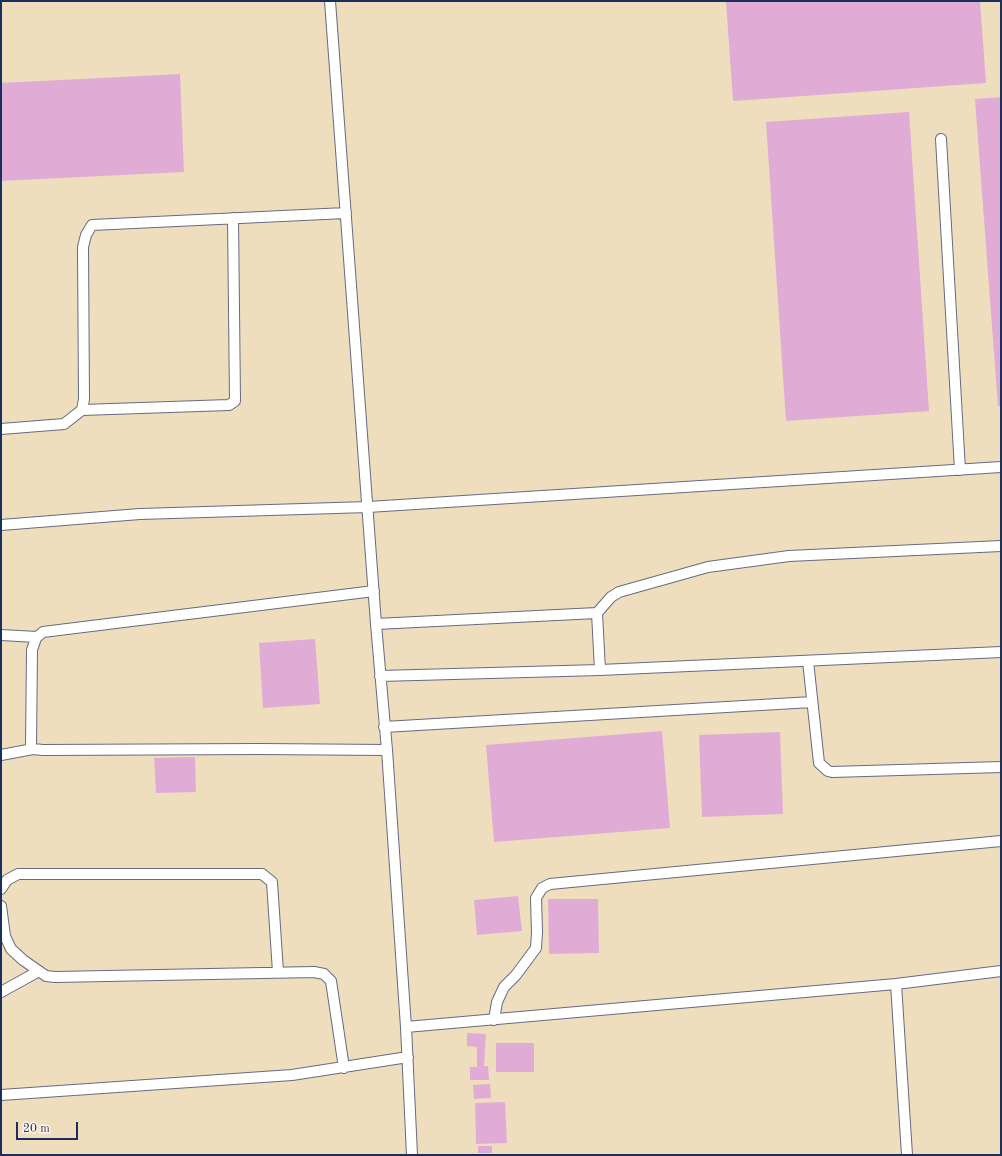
<!DOCTYPE html>
<style>
body{margin:0}
#map{position:relative;width:1002px;height:1156px;overflow:hidden;background:#efdebd;font-family:"Old Standard TT",serif}
canvas{display:block}
.frame{position:absolute;inset:0;border:2px solid #1b2f5e;pointer-events:none}
.scale{position:absolute;left:16px;top:1122px;width:62px;height:18px;box-sizing:border-box;border:2px solid #1b2f5e;border-top:0;padding-left:5px;font-size:12px;line-height:14px;white-space:nowrap;color:#1b2f5e;-webkit-text-stroke:3px #fcf5e5;paint-order:stroke}
</style>
<div id="map">
<canvas width="1002" height="1156"></canvas>
<div class="frame"></div>
<div class="scale">20 m</div>
</div>
<script>
const c = document.querySelector('canvas').getContext('2d');
c.lineJoin = 'round';
function fill(path, color) { c.fillStyle = color; c.fill(path, 'evenodd'); }
const shape = rows => new Path2D(rows.map(r => 'M' + r).join(''));
function strokePath(path, color, width, dash) { c.strokeStyle = color; c.lineWidth = width; c.lineCap = dash ? 'butt' : 'round'; c.setLineDash(dash || []); c.stroke(path); }
fill(shape([
 [726,1,980,1,986,83,733,101],
 [180,74,184,172,1,181,1,83],
 [1001,97,1001,406,998,406,975,99],
 [909,112,929,411,786,421,766,122],
 [315,639,320,704,263,708,259,643],
 [662,731,670,828,494,842,486,745],
 [780,732,783,814,702,817,699,735],
 [195,757,196,792,156,793,154,758],
 [518,896,522,931,477,935,474,900],
 [548,899,598,899,599,953,549,954],
 [467,1033,486,1034,484,1066,488,1066,489,1080,470,1080,470,1067,477,1067,477,1047,467,1046],
 [496,1043,534,1043,534,1072,496,1072],
 [490,1084,491,1098,474,1099,473,1085],
 [505,1102,507,1143,476,1144,475,1103],
 [478,1146,492,1146,492,1153,478,1153]
]), '#e0acd6');
const lane = shape([
 [330,1,376,624,387,750,406,1027,412,1155],
 [941,139,960,470],
 [82,410,229,405,235,401,233,218],
 [1,429,64,424,82,410,84,399,83,247,86,235,92,225,346,213],
 [1,525,140,514,368,507,1001,467],
 [374,591,43,632,36,638,32,650,31,746,33,749,43,750,259,749,387,750],
 [597,613,600,670],
 [376,624,597,613,611,597,619,592,708,567,789,556,1001,546],
 [1,635,37,637],
 [808,661,819,763,828,771,832,772,1001,767],
 [380,676,600,670,1001,652],
 [384,727,812,702],
 [1,755,33,749],
 [1,889,7,880,18,874,262,874,272,882,278,972],
 [1,906,5,936,11,949,23,960,46,976,55,977,314,972,324,974,331,981,344,1068],
 [896,984,907,1155],
 [1,992,39,971],
 [494,1020,497,1002,504,987,516,975,536,948,537,932,536,898,542,888,550,884,1001,841],
 [406,1027,896,984,1001,971],
 [1,1095,292,1075,408,1057]
]);
strokePath(lane, '#656c7f', 12);
strokePath(lane, '#fff', 10);
</script>
